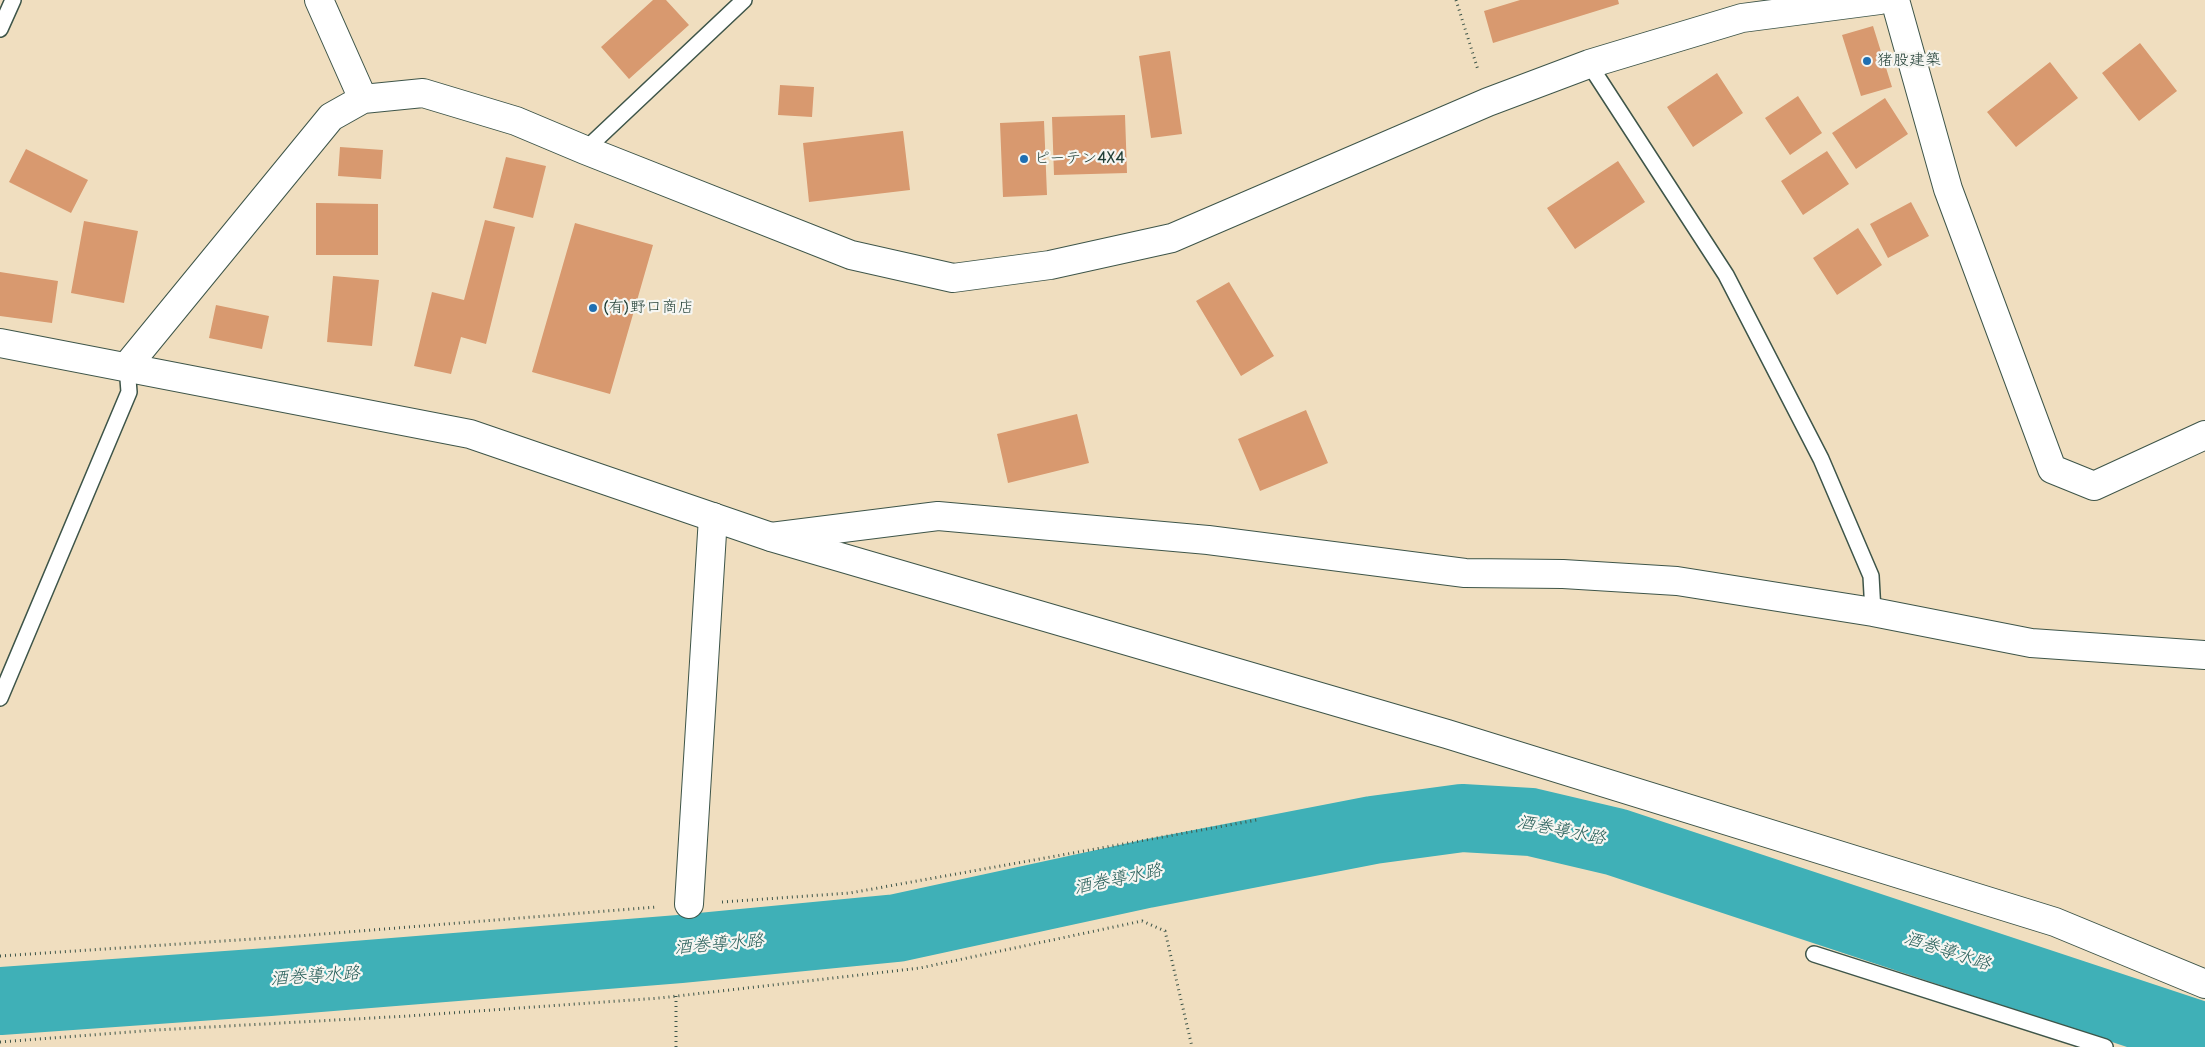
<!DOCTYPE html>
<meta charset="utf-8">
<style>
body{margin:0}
canvas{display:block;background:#f0debf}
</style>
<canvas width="2205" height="1047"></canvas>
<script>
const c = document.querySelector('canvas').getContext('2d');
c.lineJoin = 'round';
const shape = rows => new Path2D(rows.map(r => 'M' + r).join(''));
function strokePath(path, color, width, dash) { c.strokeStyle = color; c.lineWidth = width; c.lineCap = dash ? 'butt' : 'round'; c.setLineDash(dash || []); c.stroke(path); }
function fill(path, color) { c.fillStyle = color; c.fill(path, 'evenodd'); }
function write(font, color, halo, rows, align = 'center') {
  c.font = font + ' Pangolin,"Klee One",sans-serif'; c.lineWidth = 4.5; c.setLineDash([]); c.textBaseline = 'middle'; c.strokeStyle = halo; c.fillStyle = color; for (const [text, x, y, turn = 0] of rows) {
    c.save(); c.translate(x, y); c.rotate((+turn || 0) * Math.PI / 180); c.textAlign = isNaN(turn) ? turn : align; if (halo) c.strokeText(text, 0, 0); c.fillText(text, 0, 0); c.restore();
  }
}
strokePath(shape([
 [0,1001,269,982,680,949,897,928,1146,874,1373,830,1462,818,1531,822,1616,842,2205,1037]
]), '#3fb0b7', 68);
fill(shape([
 [653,0,666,0,689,25,629,79,601,47],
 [1520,0,1618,0,1619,4,1493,43,1484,11],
 [1873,26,1892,87,1861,96,1842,35],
 [2140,43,2177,91,2139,121,2102,73],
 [1170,51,1182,134,1151,138,1139,56],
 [2050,62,2078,98,2016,147,1987,112],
 [1717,73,1743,113,1693,147,1667,107],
 [780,85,814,87,812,117,778,115],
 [1798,96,1822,133,1790,155,1765,118],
 [1885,98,1908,134,1856,169,1832,133],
 [1125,115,1127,173,1054,175,1052,117],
 [1044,121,1047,195,1003,197,1000,123],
 [903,131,910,190,809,202,803,143],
 [340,147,383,150,381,179,338,176],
 [26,149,88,180,71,213,9,182],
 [1827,151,1849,184,1803,215,1781,181],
 [506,157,546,166,533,218,493,208],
 [1618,161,1645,202,1575,249,1547,208],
 [1911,202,1929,236,1888,258,1870,224],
 [316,203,378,204,378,255,316,255],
 [485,220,515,227,486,344,461,337,451,374,414,366,432,292,464,300],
 [84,221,138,231,124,303,71,293],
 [575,223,653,245,610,394,532,372],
 [1858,228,1882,265,1837,295,1813,258],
 [0,272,58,281,52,323,0,316],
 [333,276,379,280,372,346,327,342],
 [1229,282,1274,356,1241,376,1196,301],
 [216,305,269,316,262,349,209,338],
 [1306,410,1328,463,1260,491,1238,439],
 [1077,414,1089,463,1008,483,997,434]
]), '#d8996f');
const service = shape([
 [0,29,13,0],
 [1589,64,1726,275,1821,459,1871,576,1873,612],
 [585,150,744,0],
 [0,698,129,392,127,366],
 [1814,954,2105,1047]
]);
const minor = shape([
 [319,0,363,99],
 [1895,0,1948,189,2052,469,2094,486,2205,435],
 [127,366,331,117,363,99,423,93,516,121,585,150,851,255,953,278,1050,265,1172,238,1488,102,1589,64,1742,18,1880,0],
 [771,537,938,516,1208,540,1465,573,1563,574,1677,581,1873,612,2031,643,2205,655],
 [689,904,713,517]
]);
const tertiary = shape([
 [0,343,470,434,771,537,1447,734,2055,922,2205,984]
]);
strokePath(service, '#3e5549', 18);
strokePath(minor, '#3e5549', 30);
strokePath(tertiary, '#3e5549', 30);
strokePath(shape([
 [1456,0,1478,70],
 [722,902,850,893,1257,820],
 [0,956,298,936,656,907],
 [0,1042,156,1030,408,1016,660,998,920,968,1142,921,1165,931,1192,1047],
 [676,1047,676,996]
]), '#3e5549', 3, [1, 4]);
strokePath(service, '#fff', 15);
strokePath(minor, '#fff', 28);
strokePath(tertiary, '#fff', 28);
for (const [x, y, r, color] of [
 [1867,61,5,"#1f6fb2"],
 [1024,159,5,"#1f6fb2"],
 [593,308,5,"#1f6fb2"]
]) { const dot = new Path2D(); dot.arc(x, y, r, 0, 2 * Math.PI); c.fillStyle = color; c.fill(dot); strokePath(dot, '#f6f6f2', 2); }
write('16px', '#1f3d34', '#f6f6f2', [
 ["猪股建築",1877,61],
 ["ピーテン4X4",1034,159],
 ["(有)野口商店",603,308]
], 'left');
write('italic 18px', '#29605b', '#f6f6f2', [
 ["酒巻導水路",1561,831,11],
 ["酒巻導水路",1118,880,-12],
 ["酒巻導水路",719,945,-5],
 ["酒巻導水路",1947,952,18],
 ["酒巻導水路",315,977,-4]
]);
</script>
